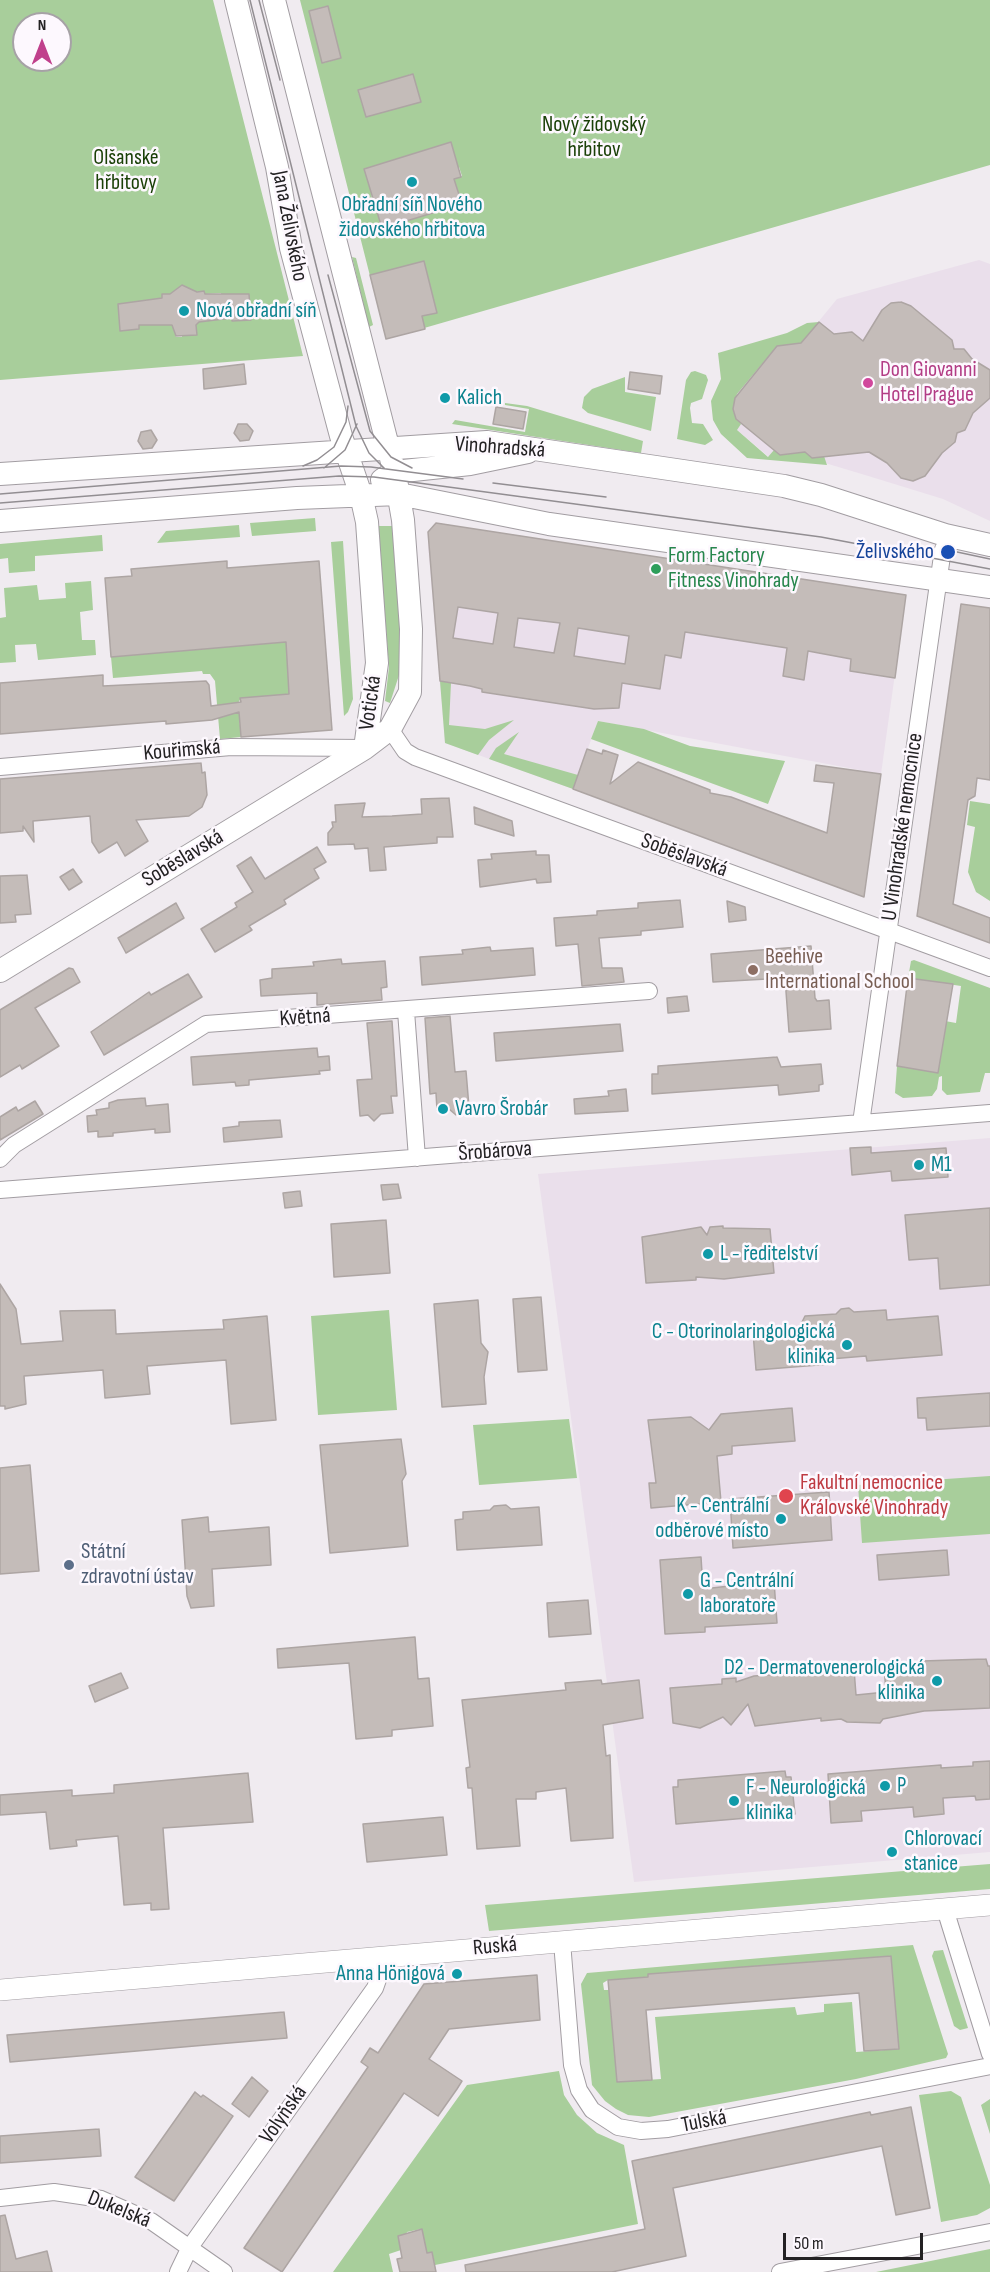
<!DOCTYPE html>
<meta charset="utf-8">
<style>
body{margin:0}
#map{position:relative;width:990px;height:2272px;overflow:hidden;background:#f0ebf0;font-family:"Sofia Sans Condensed",sans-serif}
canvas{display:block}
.north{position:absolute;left:12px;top:12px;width:60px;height:60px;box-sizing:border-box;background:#fdf8fe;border:2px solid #a6a2a6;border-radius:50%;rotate:0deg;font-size:16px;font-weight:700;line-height:24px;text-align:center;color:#232123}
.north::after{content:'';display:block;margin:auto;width:21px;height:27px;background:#c0408c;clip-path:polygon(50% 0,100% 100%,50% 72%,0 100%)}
.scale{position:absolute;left:783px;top:2233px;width:140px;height:27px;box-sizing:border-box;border:3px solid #232123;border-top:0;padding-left:8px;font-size:18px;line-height:21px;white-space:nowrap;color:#232123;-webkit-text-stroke:4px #fdf8fe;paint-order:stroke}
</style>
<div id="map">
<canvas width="990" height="2272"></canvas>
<div class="north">N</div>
<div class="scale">50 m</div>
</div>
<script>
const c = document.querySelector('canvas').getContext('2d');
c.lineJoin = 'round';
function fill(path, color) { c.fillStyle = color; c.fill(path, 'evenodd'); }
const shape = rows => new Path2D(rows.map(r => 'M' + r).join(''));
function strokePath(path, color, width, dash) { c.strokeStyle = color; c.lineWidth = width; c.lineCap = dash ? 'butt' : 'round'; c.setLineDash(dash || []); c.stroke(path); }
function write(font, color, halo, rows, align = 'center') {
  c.font = font + ' "Sofia Sans Condensed",sans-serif'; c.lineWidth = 5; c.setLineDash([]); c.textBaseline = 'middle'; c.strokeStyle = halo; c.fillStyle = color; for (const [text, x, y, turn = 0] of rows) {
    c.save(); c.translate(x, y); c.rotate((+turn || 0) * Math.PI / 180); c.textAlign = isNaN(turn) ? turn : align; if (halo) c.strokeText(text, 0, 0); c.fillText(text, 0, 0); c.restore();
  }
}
fill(shape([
 [979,260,990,264,990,521,943,499,865,475,825,463,769,457,737,430,733,403,737,394,777,346,801,343,837,299],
 [437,523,906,595,881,774,598,721,573,789,445,743,428,546,428,532],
 [990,1138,990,1852,634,1882,538,1174]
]), '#eadfeb');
fill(shape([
 [0,0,213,0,303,356,0,380],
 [24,24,60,24,60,60,24,60],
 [182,285,195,292,204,291,205,294,221,293,222,300,231,295,249,294,251,320,233,321,232,318,199,322,196,325,197,335,182,334,182,337,176,337,172,323,139,325,138,329,120,331,118,304,162,298,162,294,171,294],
 [300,0,990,0,990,165,386,339],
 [327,6,341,58,323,63,309,11],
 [412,74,420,101,366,117,358,91],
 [459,167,462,176,454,179,462,204,390,226,389,222,381,225,378,215,385,212,382,202,374,204,371,194],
 [352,257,356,258,373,325,369,327],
 [819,322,801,343,777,346,737,394,733,411,741,424,737,430,768,457,774,450,780,455,805,452,812,457,824,456,827,465,747,458,721,434,713,420,711,401,721,379,718,353,787,333,807,323],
 [695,371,706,375,708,380,702,399,691,403,690,408,692,423,703,424,713,440,705,445,677,439,686,380,691,372],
 [625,377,625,392,656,397,651,431,588,413,582,408,584,397,592,389],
 [505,403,527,406,643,441,641,453,452,424,455,420,525,432,529,409,505,405],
 [315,518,316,531,252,536,250,523],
 [239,525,240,537,157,543,166,531],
 [378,526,394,526,401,635,400,672,390,703,385,701,389,667],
 [102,535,103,551,35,556,35,571,9,573,8,558,0,559,0,544],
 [343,541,353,699,348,712,344,716,331,542],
 [91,581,93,610,80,612,82,640,95,640,96,655,38,660,36,644,15,645,16,662,0,663,0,618,6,617,4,588,37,585,39,600,66,598,65,583],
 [286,642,292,698,241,698,238,703,241,737,220,739,215,681,210,674,203,674,202,671,113,678,111,657],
 [440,681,451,683,449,725,485,729,514,720,489,740,478,755,445,743],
 [598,721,644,729,690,746,785,761,768,804,591,739],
 [519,732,504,754,578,775,573,789,489,759,496,748],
 [970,801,990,804,990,901,976,892,968,872,975,827,967,825],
 [914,960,990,988,990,1073,985,1073,980,1092,947,1095,942,1090,942,1076,939,1077,937,1089,932,1096,903,1098,895,1093,897,1066,938,1073,945,1021,956,1023,961,986,908,978,911,961],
 [389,1310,397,1410,318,1415,311,1316],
 [569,1419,577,1478,479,1485,473,1425],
 [990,1476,990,1534,862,1543,858,1485],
 [990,1864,990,1889,489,1931,485,1905],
 [913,1945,948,2054,946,2058,856,2079,649,2117,628,2115,616,2109,605,2101,592,2085,581,1984,587,1973],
 [891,1956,899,2049,856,2052,852,2002,824,2004,824,2012,797,2015,795,2007,655,2017,661,2079,617,2082,609,1990,604,1990,603,1983,608,1980,648,1977,648,1974],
 [943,1950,968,2028,960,2030,954,2026,932,1956,934,1951],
 [559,2071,564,2095,577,2115,597,2133,624,2145,638,2224,435,2265,432,2252,427,2253,421,2229,407,2232,401,2250,389,2254,393,2272,333,2272,467,2085],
 [951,2091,961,2097,990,2185,990,2208,977,2215,941,2222,919,2095],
 [990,2099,990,2134,981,2105],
 [990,2249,990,2272,876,2272]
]), '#a8ce9b');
const building = shape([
 [328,6,341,58,322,63,309,11,328,6],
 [413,74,421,102,366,117,358,90,413,74],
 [451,142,461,177,454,179,462,204,390,226,389,222,381,225,364,169,451,142],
 [424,261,437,313,422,316,425,329,386,339,370,275,424,261],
 [182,285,197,292,204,291,205,294,249,294,251,320,232,321,232,318,199,322,196,325,197,335,176,336,172,325,139,325,139,329,120,331,118,304,162,298,162,294,170,294,182,285],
 [901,302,911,306,952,340,954,349,964,349,972,359,990,370,990,398,973,413,965,430,957,433,955,442,942,453,925,476,913,481,901,478,887,463,869,452,812,458,805,452,780,455,736,419,733,409,735,398,777,346,801,343,819,322,834,334,852,332,863,341,882,310,891,303,901,302],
 [244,364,246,384,204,389,203,369,244,364],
 [630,372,662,376,660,394,628,389,630,372],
 [496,407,526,412,523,429,493,424,496,407],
 [238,424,247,424,253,431,249,440,240,441,234,433,238,424],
 [151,430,157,440,152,448,143,449,138,441,141,432,151,430],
 [436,523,906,595,895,678,850,671,851,659,808,651,804,680,783,676,787,648,685,632,681,658,665,655,660,689,622,683,619,708,594,709,482,692,482,689,470,686,440,681,428,532,436,523],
 [458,607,498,613,493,644,453,638,458,607],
 [518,618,560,623,554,653,514,647,518,618],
 [578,628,629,636,625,664,574,656,578,628],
 [227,561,227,568,319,561,332,730,241,737,239,712,212,720,166,724,166,721,0,734,0,683,103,675,103,686,206,681,209,685,211,706,241,702,240,698,289,694,286,642,111,657,105,578,132,576,131,569,227,561],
 [961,604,990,608,990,780,977,778,975,796,968,800,953,904,990,918,990,943,917,916,961,604],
 [587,749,602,754,603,750,618,755,610,784,638,762,710,790,710,793,731,797,827,833,834,783,814,781,816,765,881,774,864,897,573,789,587,749],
 [201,763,202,773,205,772,207,795,202,807,189,816,136,820,148,841,125,856,117,842,99,853,92,842,90,816,33,821,34,842,23,826,23,831,0,833,0,779,201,763],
 [449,798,453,837,437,837,437,843,384,847,386,870,370,871,368,848,355,849,354,844,328,845,328,833,333,827,332,822,336,822,335,805,365,803,362,817,392,816,422,814,421,799,449,798],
 [474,807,512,821,514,836,475,824,474,807],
 [317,847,326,862,314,869,319,878,284,900,286,904,249,926,252,930,215,952,201,929,237,907,235,903,253,892,237,866,251,857,265,879,317,847],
 [536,851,536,855,549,855,551,882,537,883,536,879,480,887,478,860,492,859,491,854,536,851],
 [73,869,82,882,69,890,60,877,73,869],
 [27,875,31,914,15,915,16,922,0,923,0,876,27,875],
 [680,900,683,927,641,931,641,935,599,938,602,968,622,968,624,982,582,986,578,944,556,946,554,918,597,915,597,911,638,908,638,903,680,900],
 [727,901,745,907,746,920,729,922,727,901],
 [176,903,184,918,126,953,118,938,176,903],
 [811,946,815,998,817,1001,829,1000,831,1029,789,1032,785,978,713,982,711,954,811,946],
 [490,947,491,951,533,948,535,975,422,985,420,957,463,954,462,950,490,947],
 [341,959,342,964,385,961,387,987,381,988,382,1000,317,1005,317,993,261,996,260,980,272,978,272,969,314,966,313,962,341,959],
 [69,968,73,969,80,982,35,1008,59,1046,22,1069,20,1065,0,1077,0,1010,69,968],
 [188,974,202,997,104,1055,91,1032,149,992,151,995,188,974],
 [908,978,953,984,938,1073,897,1066,908,978],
 [687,996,689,1011,668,1013,667,998,687,996],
 [450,1016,455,1072,466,1071,469,1107,461,1108,456,1115,449,1109,437,1110,436,1093,430,1094,425,1018,450,1016],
 [392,1021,397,1096,391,1096,393,1113,381,1114,374,1121,368,1115,360,1116,357,1080,372,1079,367,1023,392,1021],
 [620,1024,623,1051,496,1061,494,1033,620,1024],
 [317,1048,318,1057,329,1056,330,1070,319,1071,320,1074,249,1080,249,1085,236,1086,235,1082,193,1085,191,1057,317,1048],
 [777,1057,781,1067,821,1064,823,1084,819,1085,819,1091,779,1095,778,1085,652,1094,652,1074,658,1074,658,1066,777,1057],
 [626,1089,628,1111,575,1114,574,1099,609,1096,608,1091,626,1089],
 [145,1098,146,1106,168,1104,170,1132,155,1133,155,1129,113,1133,113,1136,98,1137,98,1131,88,1132,87,1116,97,1115,96,1110,109,1108,109,1103,118,1100,145,1098],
 [35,1101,43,1114,0,1140,0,1117,16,1107,18,1111,35,1101],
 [280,1120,282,1137,224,1142,223,1128,239,1126,239,1122,280,1120],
 [871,1147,871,1153,946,1148,948,1177,892,1181,891,1171,852,1175,850,1148,871,1147],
 [398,1184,401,1198,383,1200,381,1185,398,1184],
 [300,1191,302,1206,285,1208,283,1193,300,1191],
 [990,1208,990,1285,940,1289,938,1258,909,1260,905,1215,990,1208],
 [386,1220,390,1273,334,1277,331,1224,386,1220],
 [723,1226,723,1228,770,1229,774,1273,724,1279,696,1277,696,1280,646,1283,642,1237,701,1227,707,1235,710,1227,723,1226],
 [0,1284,16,1309,21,1344,63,1341,60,1311,115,1310,116,1334,224,1329,223,1320,267,1316,276,1420,231,1424,226,1360,147,1366,150,1394,105,1398,103,1370,24,1376,26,1404,5,1409,5,1406,0,1406,0,1284],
 [541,1297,547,1370,518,1372,513,1299,541,1297],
 [478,1300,481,1343,488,1352,484,1377,486,1404,442,1407,434,1304,478,1300],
 [849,1308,854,1312,886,1310,887,1320,938,1316,942,1355,867,1361,866,1356,830,1359,831,1364,756,1370,753,1332,799,1328,805,1316,836,1314,841,1309,849,1308],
 [990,1393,990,1426,927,1430,926,1418,918,1418,917,1398,990,1393],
 [792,1408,795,1441,732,1446,732,1454,717,1456,721,1502,651,1508,649,1483,656,1483,648,1420,691,1417,709,1430,721,1414,792,1408],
 [401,1439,406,1474,402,1481,408,1546,330,1553,320,1445,401,1439],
 [30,1465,39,1571,0,1574,0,1468,30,1465],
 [829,1492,832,1540,733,1548,730,1499,829,1492],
 [506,1505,511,1509,539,1507,542,1545,457,1550,455,1520,463,1519,463,1512,490,1510,494,1506,506,1505],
 [208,1517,209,1532,269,1527,271,1565,212,1569,214,1606,191,1608,187,1596,182,1520,208,1517],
 [947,1550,949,1575,879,1580,877,1555,947,1550],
 [701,1557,703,1589,774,1581,777,1623,705,1627,705,1632,665,1634,660,1560,701,1557],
 [588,1600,591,1634,549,1637,547,1603,588,1600],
 [415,1637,418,1679,429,1678,433,1726,392,1730,392,1736,356,1739,349,1663,278,1668,277,1649,415,1637],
 [986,1659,988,1666,990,1666,990,1708,924,1711,883,1719,880,1723,847,1722,841,1719,821,1721,821,1718,755,1726,748,1704,731,1725,723,1717,700,1728,673,1723,670,1688,722,1684,722,1679,736,1678,736,1682,754,1676,854,1669,856,1695,886,1692,884,1667,922,1664,922,1661,986,1659],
 [121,1673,128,1688,95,1702,89,1686,121,1673],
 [601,1680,602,1684,639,1680,643,1718,603,1725,606,1756,610,1755,613,1838,571,1841,566,1788,536,1792,536,1799,516,1799,520,1846,477,1849,472,1788,468,1788,466,1768,470,1767,462,1700,566,1690,565,1683,601,1680],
 [990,1761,990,1799,976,1800,975,1796,943,1798,944,1814,914,1817,913,1807,861,1811,862,1821,831,1823,828,1774,941,1765,941,1768,973,1766,973,1762,990,1761],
 [785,1771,786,1777,791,1777,795,1814,676,1824,673,1787,678,1787,678,1780,785,1771],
 [248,1773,253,1822,163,1828,169,1909,151,1910,151,1903,124,1905,118,1836,76,1840,77,1846,50,1849,46,1812,0,1815,0,1795,72,1790,72,1796,114,1793,114,1785,248,1773],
 [443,1817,447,1855,367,1862,363,1824,443,1817],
 [891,1956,899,2049,864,2051,859,1993,646,2010,652,2080,617,2082,608,1980,648,1977,648,1974,891,1956],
 [537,1975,540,2020,449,2029,429,2059,462,2081,457,2089,438,2116,404,2093,282,2272,244,2248,368,2067,361,2062,370,2048,378,2053,424,1984,537,1975],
 [284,2012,287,2038,10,2062,7,2035,284,2012],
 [252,2077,268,2091,249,2117,232,2104,252,2077],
 [195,2092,201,2097,203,2095,233,2116,174,2201,135,2177,195,2092],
 [911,2107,930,2208,896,2215,882,2146,673,2188,686,2256,612,2272,466,2272,465,2265,645,2229,632,2161,870,2112,871,2115,911,2107],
 [99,2129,101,2156,0,2163,0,2136,99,2129],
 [5,2215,16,2259,47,2251,52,2272,0,2272,0,2216,5,2215],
 [422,2229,427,2253,432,2252,436,2272,400,2272,397,2259,402,2258,398,2236,422,2229]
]);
fill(building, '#c4bcb9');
strokePath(building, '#ada5a3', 1.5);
const minor = shape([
 [390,729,405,751,415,757,990,968],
 [0,767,231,747,365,748],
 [406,1011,417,1158],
 [861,1123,943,549,958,538],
 [0,1159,14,1145,206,1024,649,991],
 [0,1190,990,1113],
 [945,1909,990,2054],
 [562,1942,572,2065,579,2090,592,2110,618,2127,641,2131,668,2129,990,2066],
 [0,2198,54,2192,101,2199,151,2221,224,2272],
 [178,2272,190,2247,375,1988,386,1957],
 [780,2272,990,2232]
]);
const tertiary = shape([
 [0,1990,990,1905]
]);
const secondary = shape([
 [236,0,277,167,291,248,341,436,361,495,367,522,377,663,365,748],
 [0,474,487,442,784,486,821,495,945,535,990,545],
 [382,480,394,472,470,464,528,452],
 [0,521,297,498,399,494,549,524,990,587],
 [0,971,365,748,390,729,410,692,411,629,403,520,395,474,274,0]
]);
strokePath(minor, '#a29da2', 18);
strokePath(tertiary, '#a29da2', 22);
strokePath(secondary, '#a29da2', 24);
strokePath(minor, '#fff', 16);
strokePath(tertiary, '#fff', 21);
strokePath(secondary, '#fff', 22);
strokePath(shape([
 [250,0,356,426,369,453,385,469],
 [259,0,280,80],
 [328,275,370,431,391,457,412,468],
 [303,466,317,460,334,447,346,422,348,406],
 [324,468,345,450,357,424],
 [493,483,606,497],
 [0,494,341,466,371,467,463,479],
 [0,503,339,476,374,477,821,537,990,569],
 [943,549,990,559]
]), '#928e92', 1.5);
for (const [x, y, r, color] of [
 [412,182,6,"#0f9aa8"],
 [184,311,6,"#0f9aa8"],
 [868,383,6,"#d1479c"],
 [445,398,6,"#0f9aa8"],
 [948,552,8,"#1a4fb4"],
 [656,569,6,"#2e9e5b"],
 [753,970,6,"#8d6e63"],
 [443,1109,6,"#0f9aa8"],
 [919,1165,6,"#0f9aa8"],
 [708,1254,6,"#0f9aa8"],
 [847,1345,6,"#0f9aa8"],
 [786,1496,8,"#e0444e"],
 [781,1519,6,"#0f9aa8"],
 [69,1565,6,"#5c6f8a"],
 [688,1594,6,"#0f9aa8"],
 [937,1681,6,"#0f9aa8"],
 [885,1786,6,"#0f9aa8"],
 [734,1801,6,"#0f9aa8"],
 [892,1852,6,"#0f9aa8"],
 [457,1974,6,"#0f9aa8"]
]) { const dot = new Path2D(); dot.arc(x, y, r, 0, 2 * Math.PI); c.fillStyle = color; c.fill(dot); strokePath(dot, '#fdf8fe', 2); }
write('22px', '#1a4007', '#fdf8fe', [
 ["Nový židovský",594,125],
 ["hřbitov",594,150],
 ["Olšanské",126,158],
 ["hřbitovy",126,183]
]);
write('22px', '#0d838f', '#fdf8fe', [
 ["Obřadní síň Nového",412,205,"center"],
 ["židovského hřbitova",412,230,"center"],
 ["Nová obřadní síň",196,311],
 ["Kalich",457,398],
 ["Vavro Šrobár",455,1109],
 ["M1",931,1165],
 ["L - ředitelství",720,1254],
 ["C - Otorinolaringologická",835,1332,"right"],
 ["klinika",835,1357,"right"],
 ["K - Centrální",769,1506,"right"],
 ["odběrové místo",769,1531,"right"],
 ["G - Centrální",700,1581],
 ["laboratoře",700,1606],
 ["D2 - Dermatovenerologická",925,1668,"right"],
 ["klinika",925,1693,"right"],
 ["P",897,1786],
 ["F - Neurologická",746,1788],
 ["klinika",746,1813],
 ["Chlorovací",904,1839],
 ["stanice",904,1864],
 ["Anna Hӧnigová",445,1974,"right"]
], 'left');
write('22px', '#232123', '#fdf8fe', [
 ["Jana Želivského",289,226,79],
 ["Vinohradská",500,448,4],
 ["Votická",371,703,-82],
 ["Kouřimská",182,751,-5],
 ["U Vinohradské nemocnice",903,827,-82],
 ["Soběslavská",684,856,20],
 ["Soběslavská",183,859,-31],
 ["Květná",305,1018,-4],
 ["Šrobárova",495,1152,-4],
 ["Ruská",495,1947,-5],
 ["Volyňská",284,2115,-55],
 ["Tulská",704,2122,-11],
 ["Dukelská",119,2210,22]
]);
write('22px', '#b23c85', '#fdf8fe', [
 ["Don Giovanni",880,370],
 ["Hotel Prague",880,395]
], 'left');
write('22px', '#164399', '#fdf8fe', [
 ["Želivského",934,552]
], 'right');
write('22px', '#27864d', '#fdf8fe', [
 ["Form Factory",668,556],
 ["Fitness Vinohrady",668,581]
], 'left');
write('22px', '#785e54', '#fdf8fe', [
 ["Beehive",765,957],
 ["International School",765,982]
], 'left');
write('22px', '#be3a42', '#fdf8fe', [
 ["Fakultní nemocnice",800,1483],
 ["Královské Vinohrady",800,1508]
], 'left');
write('22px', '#4e5e75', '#fdf8fe', [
 ["Státní",81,1552],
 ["zdravotní ústav",81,1577]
], 'left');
</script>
